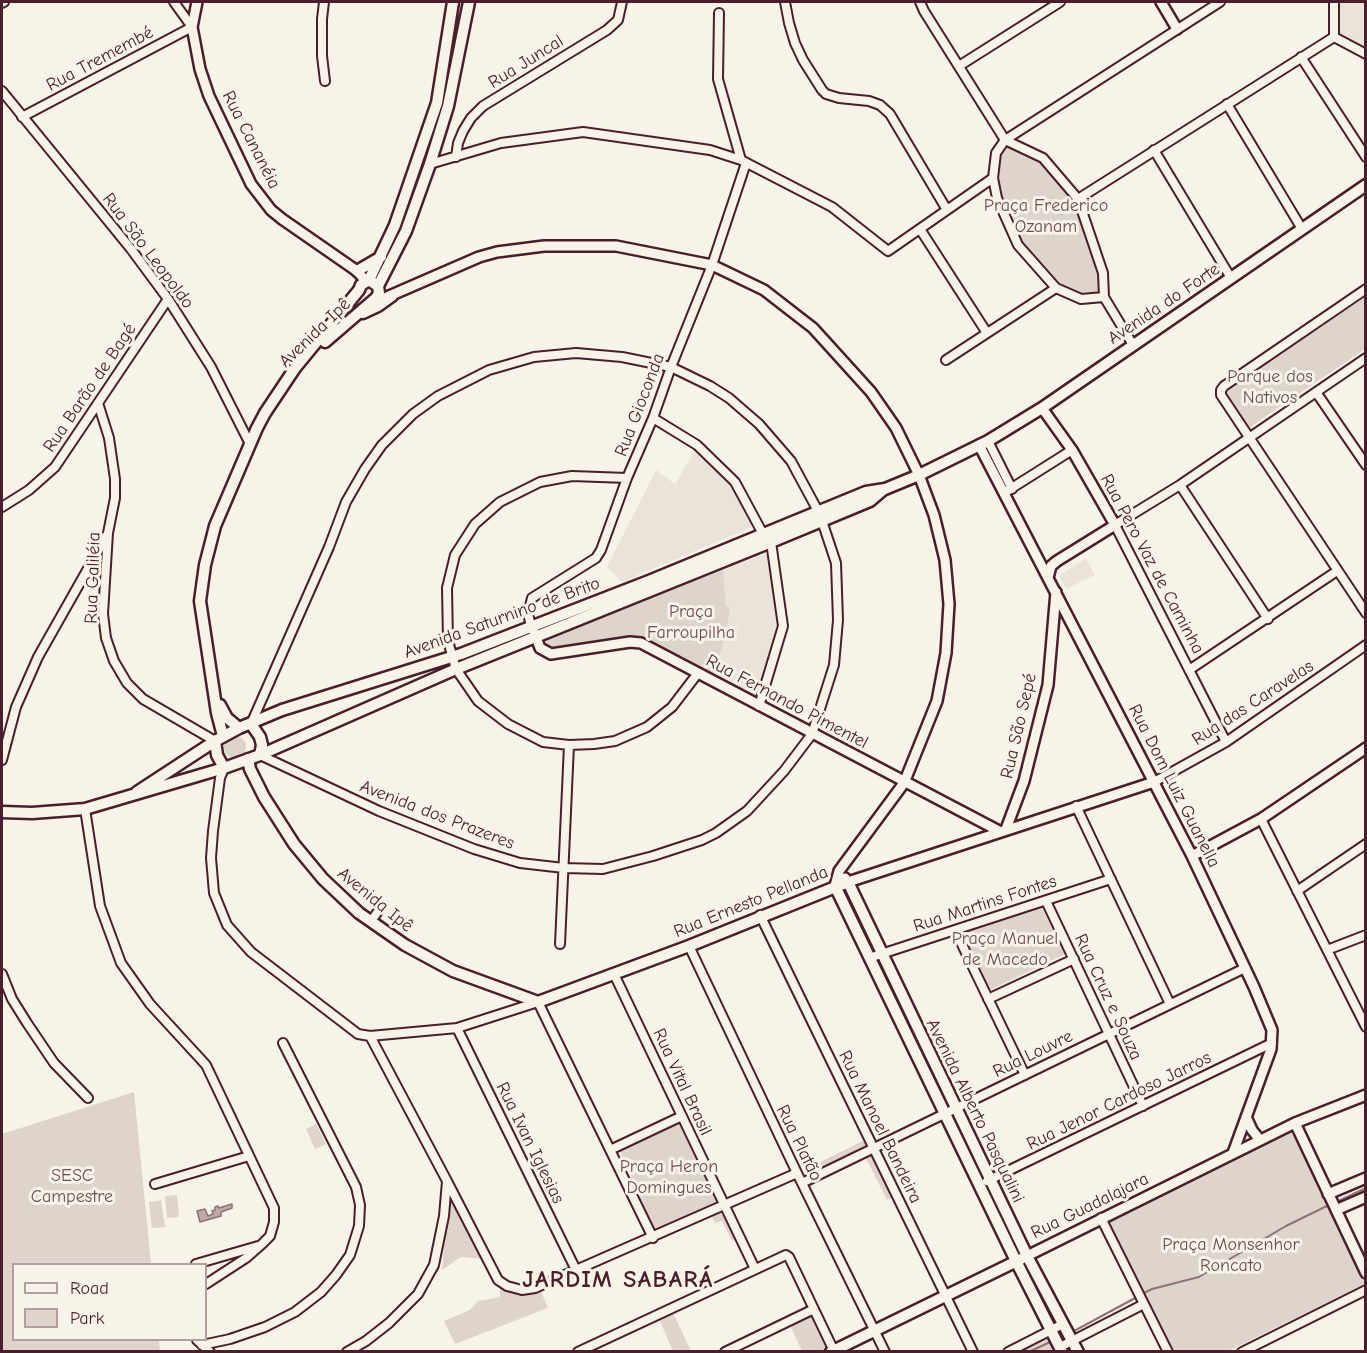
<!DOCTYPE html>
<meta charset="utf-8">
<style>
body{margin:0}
#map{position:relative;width:1367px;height:1353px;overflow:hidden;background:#f7f3e8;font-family:"Comic Neue",sans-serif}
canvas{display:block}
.frame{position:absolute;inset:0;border:3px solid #4a1f2b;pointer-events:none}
.legend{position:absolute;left:12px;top:1263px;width:195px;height:78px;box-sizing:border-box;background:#f7f3e8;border:2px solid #b29e9c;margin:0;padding:8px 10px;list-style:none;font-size:18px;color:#4a1f2b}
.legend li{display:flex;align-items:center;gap:12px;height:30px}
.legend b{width:30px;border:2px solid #b29e9c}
</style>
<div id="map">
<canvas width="1367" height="1353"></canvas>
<div class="frame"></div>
<ul class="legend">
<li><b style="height:8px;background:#f7f3e8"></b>Road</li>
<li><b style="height:16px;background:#ded4cc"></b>Park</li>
</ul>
</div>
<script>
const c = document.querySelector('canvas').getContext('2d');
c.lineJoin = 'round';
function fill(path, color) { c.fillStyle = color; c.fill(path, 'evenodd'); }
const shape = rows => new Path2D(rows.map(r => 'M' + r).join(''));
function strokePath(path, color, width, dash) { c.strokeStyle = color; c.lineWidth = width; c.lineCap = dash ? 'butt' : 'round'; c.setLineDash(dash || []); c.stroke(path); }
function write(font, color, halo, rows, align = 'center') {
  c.font = font + ' "Comic Neue",sans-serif'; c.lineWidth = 6; c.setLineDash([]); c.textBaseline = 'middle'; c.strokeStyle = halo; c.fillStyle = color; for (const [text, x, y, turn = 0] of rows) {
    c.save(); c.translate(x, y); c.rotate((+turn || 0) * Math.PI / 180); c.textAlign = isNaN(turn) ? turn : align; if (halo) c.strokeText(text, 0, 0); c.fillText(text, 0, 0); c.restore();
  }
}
fill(shape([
 [1337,2,1365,2,1365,49,1335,35],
 [694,452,731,485,754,526,622,582,607,567,656,470,675,484],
 [769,553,779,620,756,699,713,676,726,636,730,607,726,606,723,570],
 [1086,558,1095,575,1066,589,1059,576]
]), '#eae3da');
fill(shape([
 [1006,142,1044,158,1076,199,1101,272,1101,295,1081,297,1059,286,1020,243,999,197,997,160],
 [1365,297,1365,349,1247,429,1224,393],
 [723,570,726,606,730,607,726,636,713,676,636,636,552,650,545,646,547,639],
 '224 747a11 11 0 1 1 22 0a11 11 0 1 1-22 0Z',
 [1041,906,1065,954,990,990,962,933],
 [880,956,950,1103,943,1106,872,959],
 [134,1092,151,1264,14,1264,14,1340,159,1340,160,1351,2,1351,2,1134],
 [680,1121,720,1202,653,1233,613,1153,617,1151,653,1226,619,1150],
 [316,1124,326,1144,315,1149,306,1129],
 [1291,1130,1365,1284,1228,1351,1172,1351,1108,1220],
 [863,1141,866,1145,806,1175,804,1170],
 [871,1155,892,1198,887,1200,866,1158],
 [809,1183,849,1265,870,1312,869,1313,807,1184],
 [449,1191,484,1259,461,1257,442,1270],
 [177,1195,179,1217,167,1218,165,1196],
 [161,1200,165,1227,152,1228,149,1202],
 [721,1208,736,1239,732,1241,722,1221,715,1223,710,1213],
 [500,1287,540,1289,548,1308,455,1344,444,1321,470,1310,478,1301,500,1297],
 [673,1313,691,1351,673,1351,659,1319],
 [813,1314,829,1347,821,1351,802,1351,790,1325],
 [1047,1330,1057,1352,1002,1352]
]), '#ded4cc');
const water = shape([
 [232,1204,232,1208,221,1212,221,1216,200,1222,197,1211,205,1209,208,1216,213,1214,212,1211,215,1210,215,1207,218,1206,219,1208,232,1204]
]);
fill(water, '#bcaaa7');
strokePath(water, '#8e7275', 1.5);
strokePath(shape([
 [1336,1202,1366,1188],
 [1142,1294,1152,1289,1199,1277,1286,1226,1331,1204],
 [1074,1331,1137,1297],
 [1029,1352,1050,1342]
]), '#8e7275', 2);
const minor = shape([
 [324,2,322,19,322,56,325,81],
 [785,2,789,23,795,43,803,60,822,90,826,94,839,98,869,101,880,105,890,114,947,210],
 [920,2,924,11,1005,140,1043,158,1078,199,1103,273,1104,297,1133,345],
 [2,3,4,2],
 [719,13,718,79,741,160],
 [1334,37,1366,54],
 [1334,37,1334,2],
 [1301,57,1366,157],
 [959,66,1060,2],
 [2,91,131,249,168,299,211,367,250,444],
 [1227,104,1302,229],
 [22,117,192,27,174,2],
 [1154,150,1231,278],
 [456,157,458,143,463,131,471,118,483,106,607,30,618,20,622,2],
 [430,164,501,143,583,132,710,150,741,160,832,207,888,251,993,178],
 [1078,199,1334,37],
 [920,229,987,333],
 [1366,289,1224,386,1221,390,1221,395,1366,613],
 [1104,297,1081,299,1056,288,1018,245,997,198,993,178,996,153,1005,140,1220,2],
 [946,360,1056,288],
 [1316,392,1366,465],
 [98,403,109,438,115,479,115,498,108,533,103,614,106,638,114,661,127,683,143,699,215,741],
 [653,418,697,445,735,482,763,534],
 [988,441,1012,489],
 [627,478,572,476,540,482,500,502,475,524,455,555,447,588,448,641,456,669,478,701,508,724,543,742,569,745,594,744,615,741,647,727,672,707,698,673],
 [1180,485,1268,619],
 [1004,493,1072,450],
 [2,507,29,490,55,467,168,299],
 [531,626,528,614,532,598,596,558,601,550,627,478,653,418,671,367,712,265,746,163],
 [1189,670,1337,571],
 [759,706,783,626,771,542],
 [251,724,329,547,346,502,365,469,382,445,413,414,438,396,489,370,534,357,576,353,622,357,671,367,710,386,729,398,759,424,791,461,818,511],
 [1226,742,1115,525,1180,485,1366,358],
 [260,755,379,811,474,849,520,863,564,868,603,869,653,856,702,840,716,833,747,811,784,771,812,734,834,665,838,620,836,563,822,521],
 [2,760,16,707,38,657,107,535],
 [224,768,220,778,213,831,211,858,214,893,227,925,251,952,358,1034,370,1036,457,1028,538,1002,653,1238],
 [1154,782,1226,742,1366,645],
 [1076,806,1170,1004],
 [85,809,100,906,121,963,150,1004,206,1065,274,1208,274,1222,270,1236,262,1244,246,1258,206,1284],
 [1261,819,1366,1027],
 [1297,891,1366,844],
 [1046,901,1143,1106],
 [760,915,973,1352],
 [371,921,382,906],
 [955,930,1025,1075],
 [560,944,569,745],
 [689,946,797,1173,885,1352],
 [1327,950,1366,935],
 [869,958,1111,879],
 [2,974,12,999,27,1023,54,1063,88,1098],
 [614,974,755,1269],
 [988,999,1074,959],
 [457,1028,576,1270],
 [610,1150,682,1116],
 [447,1181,498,1280,507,1286,522,1290,535,1288,797,1173],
 [987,1181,1272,1043],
 [802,1183,1245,968],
 [155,1184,249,1156],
 [1101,1218,1168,1352],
 [196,1264,258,1246],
 [197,1340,210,1352],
 [202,1345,230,1339,265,1327,295,1312,321,1292,336,1275,350,1255,359,1226,360,1205,356,1187,283,1043],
 [1060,1347,1144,1304],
 [347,1352,366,1341,389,1323,418,1294,434,1265,444,1216,447,1181,370,1036],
 [578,1352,786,1255,789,1257,833,1349],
 [725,1352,814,1309],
 [1008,1352,1063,1324],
 [1242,1352,1366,1290]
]);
const tertiary = shape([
 [197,2,192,27,200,69,209,96,251,184,271,210,282,219,357,271,366,281],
 [1161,2,1177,29],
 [387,297,479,257,497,252,544,246,616,246,712,265,764,290,813,328,871,392,896,428,919,475,934,515,945,560,949,604,946,653,937,701,904,783,839,871,835,886],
 [1042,408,1072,450,1115,525,1057,561,1051,566,1048,578],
 [979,445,1192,856,1254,987,1272,1030,1271,1049,1233,1153],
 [534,632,540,648,551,654,630,642,641,643,999,831],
 [1006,829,1024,781,1048,685,1056,592],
 [1192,856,1261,819,1366,748],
 [845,878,848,882,1154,782],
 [1246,1117,1252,1130,1260,1140],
 [1295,1123,1366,1273],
 [1328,1194,1366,1178],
 [1336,1210,1366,1197],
 [1027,1256,1295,1123,1366,1095]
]);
const secondary = shape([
 [357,271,381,257],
 [369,280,395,225,437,103,453,2],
 [378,286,406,231,430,164,448,106,469,2],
 [363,313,378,306,392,296],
 [325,342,376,298,379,293,378,286],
 [220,705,227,718,239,728],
 [251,724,260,737,262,745,260,755],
 [223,736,217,713,200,601,205,565,215,526,257,428,265,413,295,368,359,290,361,285,369,280,378,286],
 [215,741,217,755,224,768],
 [248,759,250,769,264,797,294,844,323,879,359,913,405,945,453,971,538,1002,689,946,848,882,1027,1256,1078,1352],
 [137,792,215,741,239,728,282,710,461,654,649,581,866,492,885,489,919,475,988,441,1042,408,1366,185],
 [2,812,32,813,85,809,224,768,260,755,456,669,771,542,870,501,883,490],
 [835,886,1016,1261,1062,1352],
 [831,1352,1021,1259]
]);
strokePath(minor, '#4a1f2b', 12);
strokePath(tertiary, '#4a1f2b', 14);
strokePath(secondary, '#4a1f2b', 15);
strokePath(minor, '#f7f3e8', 8);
strokePath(tertiary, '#f7f3e8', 9);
strokePath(secondary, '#f7f3e8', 10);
write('18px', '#4a1f2b', '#f7f3e8', [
 ["Rua Tremembé",100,59,-28],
 ["Rua Juncal",526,62,-32],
 ["Rua Cananéia",251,140,63],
 ["Rua São Leopoldo",148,251,53],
 ["Avenida do Forte",1164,304,-34],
 ["Avenida Ipê",315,333,-44],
 ["Rua Barão de Bagé",90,388,-56],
 ["Rua Gioconda",640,405,-69],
 ["Rua Pero Vaz de Caminha",1152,564,62],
 ["Rua Galiléia",93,578,-88],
 ["Avenida Saturnino de Brito",502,618,-20],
 ["Rua Fernando Pimentel",787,702,28],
 ["Rua das Caravelas",1253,703,-33],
 ["Rua São Sepé",1019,726,-77],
 ["Rua Dom Luiz Guanella",1174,786,63],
 ["Avenida dos Prazeres",437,815,21],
 ["Avenida Ipê",375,900,39],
 ["Rua Ernesto Pellanda",751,902,-22],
 ["Rua Martins Fontes",985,904,-18],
 ["Rua Cruz e Souza",1108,997,65],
 ["Rua Louvre",1033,1054,-26],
 ["Rua Vital Brasil",682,1082,65],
 ["Rua Jenor Cardoso Jarros",1119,1101,-26],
 ["Avenida Alberto Pasqualini",975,1111,64],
 ["Rua Manoel Bandeira",880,1127,64],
 ["Rua Ivan Iglesias",530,1143,64],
 ["Rua Platão",799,1143,64],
 ["Rua Guadalajara",1090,1206,-26]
]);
write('18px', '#6f4c53', '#f7f3e8', [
 ["Praça Frederico",1046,206],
 ["Ozanam",1046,227],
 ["Parque dos",1270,377],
 ["Nativos",1270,398],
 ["Praça",691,612],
 ["Farroupilha",691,633],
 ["Praça Manuel",1005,939],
 ["de Macedo",1005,960],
 ["Praça Heron",669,1167],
 ["Domingues",669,1188],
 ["SESC",72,1176],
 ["Campestre",72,1197],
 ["Praça Monsenhor",1231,1245],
 ["Roncato",1231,1266]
]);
c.letterSpacing = '1.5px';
write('bold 24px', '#4a1f2b', '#f7f3e8', [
 ["JARDIM SABARÁ",618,1280]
]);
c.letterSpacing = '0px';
</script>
